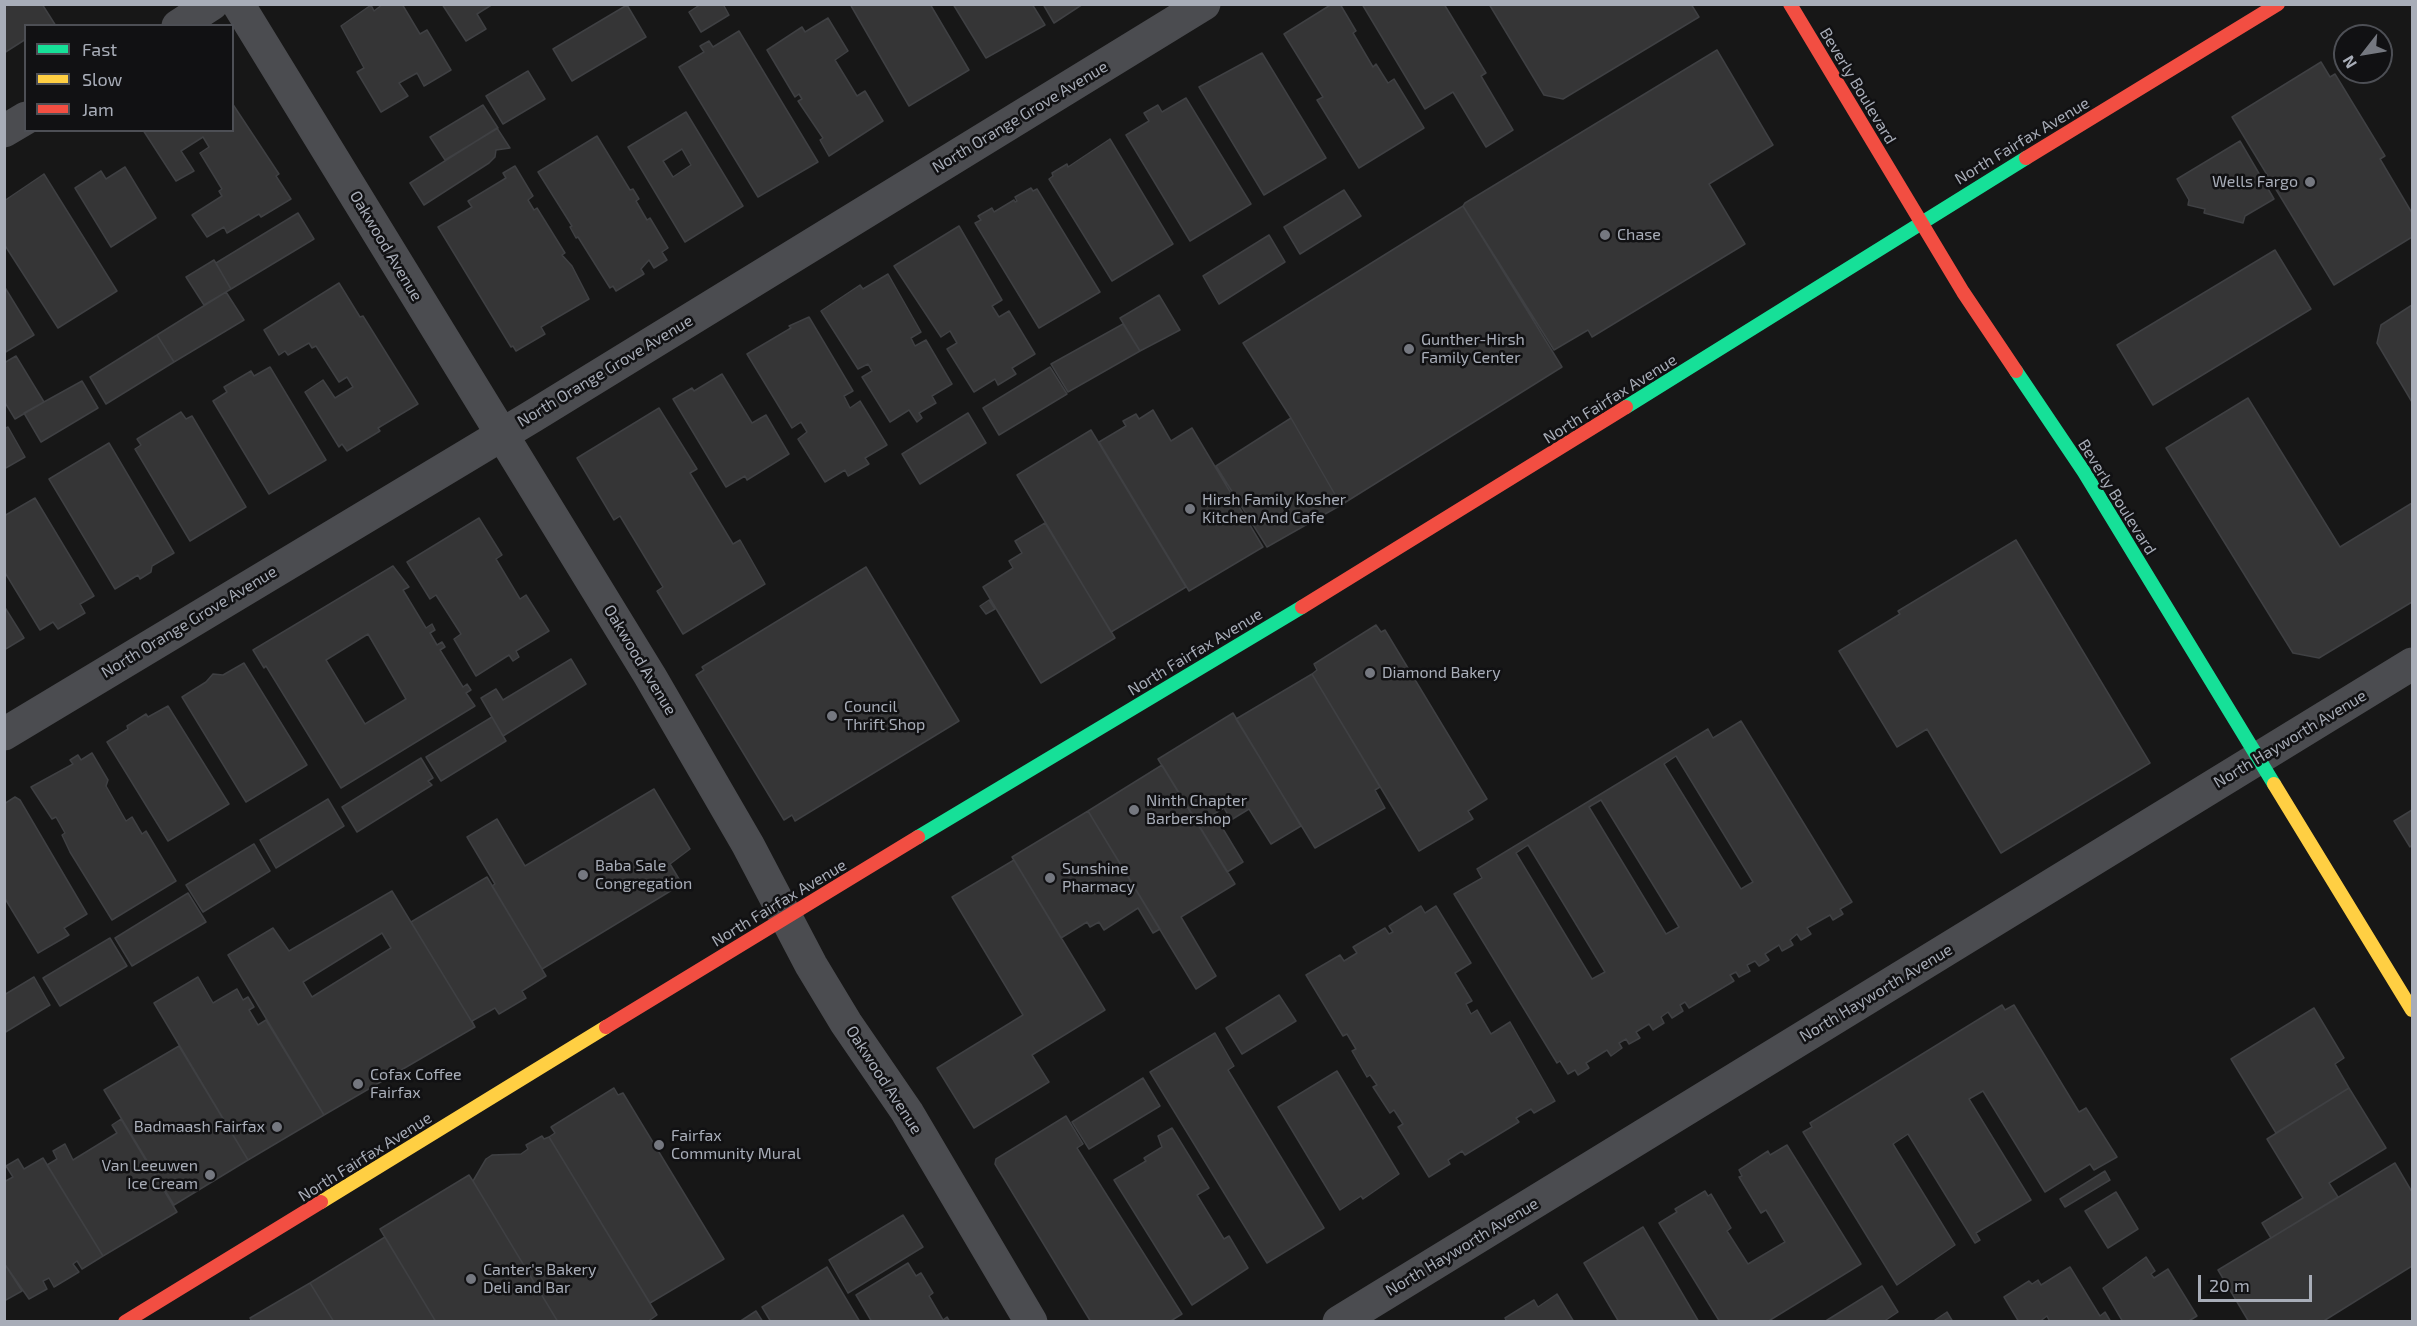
<!DOCTYPE html>
<style>
body{margin:0}
#map{position:relative;width:2417px;height:1326px;overflow:hidden;background:#171717;font-family:"Exo 2",sans-serif}
canvas{display:block}
.frame{position:absolute;inset:0;border:6px solid #a8adb8;pointer-events:none}
.legend{position:absolute;left:24px;top:24px;width:210px;height:108px;box-sizing:border-box;background:#111113;border:2px solid #4d4f55;margin:0;padding:8px 10px;list-style:none;font-size:18px;color:#a8adb8}
.legend li{display:flex;align-items:center;gap:12px;height:30px}
.legend b{width:30px;border:2px solid #4d4f55}
.north{position:absolute;left:2333px;top:24px;width:60px;height:60px;box-sizing:border-box;background:#111113;border:2px solid #4d4f55;border-radius:50%;rotate:239deg;font-size:16px;font-weight:700;line-height:24px;text-align:center;color:#a8adb8}
.north::after{content:'';display:block;margin:auto;width:21px;height:27px;background:#757880;clip-path:polygon(50% 0,100% 100%,50% 72%,0 100%)}
.scale{position:absolute;left:2198px;top:1275px;width:114px;height:27px;box-sizing:border-box;border:3px solid #a8adb8;border-top:0;padding-left:8px;font-size:18px;line-height:21px;white-space:nowrap;color:#a8adb8;-webkit-text-stroke:4px #111113;paint-order:stroke}
</style>
<div id="map">
<canvas width="2417" height="1326"></canvas>
<div class="frame"></div>
<ul class="legend">
<li><b style="height:8px;background:#16e098"></b>Fast</li>
<li><b style="height:8px;background:#ffcf43"></b>Slow</li>
<li><b style="height:8px;background:#f24e42"></b>Jam</li>
</ul>
<div class="north">N</div>
<div class="scale">20 m</div>
</div>
<script>
const c = document.querySelector('canvas').getContext('2d');
c.lineJoin = 'round';
function fill(path, color) { c.fillStyle = color; c.fill(path, 'evenodd'); }
const shape = rows => new Path2D(rows.map(r => 'M' + r).join(''));
function strokePath(path, color, width, dash) { c.strokeStyle = color; c.lineWidth = width; c.lineCap = dash ? 'butt' : 'round'; c.setLineDash(dash || []); c.stroke(path); }
function write(font, color, halo, rows, align = 'center') {
  c.font = font + ' "Exo 2",sans-serif'; c.lineWidth = 5; c.setLineDash([]); c.textBaseline = 'middle'; c.strokeStyle = halo; c.fillStyle = color; for (const [text, x, y, turn = 0] of rows) {
    c.save(); c.translate(x, y); c.rotate((+turn || 0) * Math.PI / 180); c.textAlign = isNaN(turn) ? turn : align; if (halo) c.strokeText(text, 0, 0); c.fillText(text, 0, 0); c.restore();
  }
}
const building = shape([
 [4,4,42,4,56,26,26,26,26,39,4,53,4,4],
 [402,4,420,34,427,30,451,70,424,86,417,73,399,83,408,96,381,112,357,72,364,68,341,26,371,5,374,11,383,4,402,4],
 [442,4,493,4,477,14,486,29,466,41,442,4],
 [701,4,723,4,729,15,701,32,689,12,701,4],
 [850,4,930,4,969,70,909,106,850,4],
 [953,4,1032,4,1045,25,986,58,953,4],
 [1043,4,1083,4,1054,23,1043,4],
 [1332,4,1340,4,1356,31,1353,33,1373,67,1376,64,1388,83,1394,79,1424,128,1359,168,1317,100,1323,97,1284,34,1332,4],
 [1362,4,1444,4,1486,73,1481,76,1513,130,1486,147,1453,92,1425,109,1362,4],
 [1489,4,1691,4,1699,17,1563,99,1544,95,1489,4],
 [627,5,646,37,572,81,553,49,627,5],
 [828,18,848,51,835,60,857,96,865,91,883,121,829,156,820,140,823,138,798,101,802,99,799,94,795,97,767,50,802,27,805,32,828,18],
 [739,31,818,162,758,197,679,67,704,52,700,46,709,41,713,47,739,31],
 [1717,50,1773,145,1709,184,1745,244,1592,337,1588,330,1554,350,1463,206,1465,203,1717,50],
 [1262,53,1326,158,1264,195,1199,87,1262,53],
 [2321,62,2330,77,2335,74,2385,156,2380,159,2412,213,2412,237,2334,285,2232,117,2321,62],
 [528,71,545,99,503,124,486,96,528,71],
 [1186,98,1251,204,1190,241,1126,135,1149,121,1144,113,1158,105,1162,112,1186,98],
 [232,103,279,174,276,176,291,199,261,217,259,214,227,233,224,227,207,237,192,215,222,196,219,191,222,189,200,153,209,147,203,137,181,151,194,171,176,181,143,130,232,130,232,103],
 [483,105,498,128,445,160,430,137,483,105],
 [686,112,743,206,685,242,628,147,686,112],
 [682,149,691,165,673,177,663,161,682,149],
 [497,128,510,148,496,150,495,157,489,163,424,205,410,183,497,128],
 [597,136,630,190,633,189,639,199,636,201,647,220,650,218,668,248,662,252,667,260,654,268,649,260,641,269,644,274,616,291,613,286,610,288,578,237,576,238,570,227,572,226,538,172,597,136],
 [1110,139,1173,244,1112,281,1049,179,1053,176,1052,173,1067,164,1068,167,1110,139],
 [2240,141,2274,199,2245,216,2243,223,2204,213,2205,209,2188,205,2189,200,2177,179,2240,141],
 [515,166,533,196,528,200,534,210,537,208,565,253,562,255,572,266,589,299,541,327,545,334,516,351,513,346,511,347,438,227,472,207,468,201,506,178,503,173,515,166],
 [125,167,156,218,111,247,75,188,101,171,106,179,125,167],
 [44,174,117,291,58,328,4,244,4,201,44,174],
 [1031,188,1033,191,1037,189,1100,292,1039,328,975,223,981,220,978,216,992,208,994,212,1014,200,1015,202,1017,201,1015,197,1031,188],
 [1344,190,1361,216,1300,254,1284,227,1344,190],
 [1463,206,1562,367,1341,505,1291,418,1243,343,1463,206],
 [298,213,314,239,231,289,216,263,298,213],
 [959,226,1002,300,992,306,999,317,1009,311,1035,354,1012,368,1016,374,998,385,995,379,974,392,947,349,957,343,950,331,941,337,894,266,959,226],
 [1269,235,1285,262,1219,304,1203,276,1269,235],
 [2275,250,2311,309,2153,405,2117,345,2275,250],
 [214,260,231,289,204,305,186,277,214,260],
 [888,274,921,332,911,338,915,346,926,340,952,384,932,396,936,403,919,413,922,418,917,422,909,410,890,422,862,377,872,371,868,364,858,369,821,311,860,285,863,289,888,274],
 [339,283,360,317,363,316,418,404,378,428,380,431,347,451,342,444,339,447,305,392,323,380,335,398,353,387,347,377,339,382,316,346,312,348,309,343,288,355,285,351,279,355,264,330,339,283],
 [4,286,34,335,4,353,4,286],
 [226,292,244,320,174,362,157,335,226,292],
 [1159,295,1180,330,1140,351,1120,318,1159,295],
 [2412,305,2412,402,2377,343,2381,325,2412,305],
 [809,317,853,391,844,396,850,408,860,401,887,445,865,458,869,464,848,476,845,470,825,482,798,439,807,432,801,422,792,428,747,354,791,328,789,326,809,317],
 [1123,324,1140,351,1068,392,1051,364,1123,324],
 [157,335,174,362,106,404,90,377,157,335],
 [16,356,44,402,15,419,4,401,4,363,16,356],
 [270,367,326,460,269,494,213,401,227,392,224,387,251,371,254,376,270,367],
 [1050,367,1067,394,999,435,983,408,1050,367],
 [722,374,752,423,766,415,789,454,747,480,745,476,726,487,673,399,692,388,694,391,722,374],
 [82,381,98,408,41,442,24,413,82,381],
 [2248,398,2340,547,2412,503,2412,602,2319,658,2293,653,2166,448,2248,398],
 [659,408,697,469,690,473,733,544,740,540,765,584,683,634,657,591,663,587,620,516,614,520,577,458,659,408],
 [1153,410,1171,441,1192,428,1263,547,1189,591,1099,442,1126,426,1123,421,1136,414,1139,419,1153,410],
 [181,412,186,419,192,416,246,507,190,541,135,449,141,445,137,439,181,412],
 [968,413,986,443,920,484,902,454,968,413],
 [1291,418,1341,505,1267,547,1216,466,1291,418],
 [8,427,25,457,4,469,4,429,8,427],
 [1091,430,1186,587,1111,632,1017,475,1091,430],
 [109,443,174,553,152,566,151,572,140,579,138,575,115,589,49,479,109,443],
 [35,498,94,596,80,604,85,613,58,629,53,622,40,630,4,571,4,516,35,498],
 [479,518,502,555,496,559,520,599,526,595,549,631,516,651,519,657,513,661,509,655,476,676,454,639,461,634,436,595,430,599,407,562,479,518],
 [1045,523,1115,638,1041,683,983,587,1013,568,1009,561,1022,553,1015,541,1045,523],
 [2016,540,2150,763,2001,853,1927,729,1897,747,1839,651,1900,614,1898,611,2016,540],
 [393,566,409,587,403,590,426,628,432,624,435,630,430,633,437,645,442,642,445,647,440,650,463,687,467,684,471,690,466,693,475,706,341,788,266,666,264,668,253,650,393,566],
 [368,634,406,699,365,724,326,660,368,634],
 [866,567,959,721,795,821,792,815,784,820,696,675,704,670,702,667,866,567],
 [989,600,995,609,986,614,980,606,989,600],
 [4,606,24,638,4,650,4,606],
 [1376,625,1381,632,1385,630,1487,799,1468,811,1473,819,1419,851,1312,674,1317,670,1314,664,1376,625],
 [571,659,586,684,503,736,481,698,496,689,503,700,571,659],
 [244,663,307,765,246,802,182,697,206,682,213,674,223,675,244,663],
 [1312,674,1380,787,1375,790,1385,808,1315,848,1236,719,1312,674],
 [168,706,229,804,168,841,107,742,128,729,127,726,146,714,148,717,168,706],
 [1233,713,1301,826,1271,844,1249,809,1231,820,1224,808,1214,814,1243,862,1227,872,1158,759,1233,713],
 [492,717,506,741,441,781,426,757,492,717],
 [1741,721,1852,902,1840,909,1843,914,1833,920,1830,915,1807,928,1811,934,1801,940,1797,934,1790,940,1793,945,1782,951,1779,945,1765,954,1769,960,1759,966,1755,961,1747,965,1750,971,1739,977,1736,972,1730,975,1734,981,1689,1008,1685,1002,1680,1005,1683,1011,1672,1018,1668,1012,1661,1017,1664,1023,1653,1030,1649,1024,1636,1032,1640,1038,1629,1044,1626,1039,1619,1043,1622,1048,1611,1056,1607,1050,1586,1063,1589,1068,1578,1075,1575,1070,1568,1074,1560,1061,1557,1063,1454,894,1482,878,1477,869,1708,729,1713,738,1741,721],
 [1676,756,1753,882,1741,889,1664,764,1676,756],
 [1601,800,1679,927,1666,934,1589,807,1601,800],
 [1528,845,1605,972,1592,979,1516,853,1528,845],
 [92,753,108,780,106,786,126,821,132,817,142,834,146,831,176,881,112,920,70,852,62,835,65,833,56,817,52,819,31,787,73,764,70,760,78,755,81,760,92,753],
 [421,758,433,778,428,781,432,785,357,832,342,807,421,758],
 [1162,765,1235,884,1181,917,1216,976,1196,989,1088,811,1162,765],
 [654,789,690,849,670,864,682,884,542,969,492,886,495,884,467,837,497,819,525,866,654,789],
 [15,797,20,800,87,914,64,928,69,935,38,953,4,897,4,804,15,797],
 [328,799,344,826,276,868,260,840,328,799],
 [2412,810,2412,845,2410,847,2394,821,2412,810],
 [1088,811,1160,929,1153,933,1138,908,1104,930,1099,922,1090,927,1087,922,1061,938,1012,857,1088,811],
 [254,844,270,871,203,912,186,885,254,844],
 [1014,860,1105,1010,1032,1055,1049,1082,974,1128,937,1068,1023,1015,952,897,1014,860],
 [487,877,546,976,522,991,526,998,499,1014,495,1008,472,1021,475,1027,411,922,487,877],
 [392,891,475,1027,324,1115,228,955,273,928,289,951,392,891],
 [382,933,391,948,312,997,303,982,382,933],
 [188,893,206,922,132,966,115,938,188,893],
 [1421,906,1425,913,1436,906,1471,963,1455,973,1472,1001,1466,1004,1471,1014,1477,1010,1491,1034,1510,1022,1555,1101,1534,1113,1531,1109,1516,1118,1519,1122,1465,1155,1462,1151,1448,1160,1450,1164,1429,1177,1398,1127,1403,1124,1394,1110,1390,1113,1373,1087,1377,1085,1370,1075,1367,1077,1352,1051,1356,1049,1347,1034,1343,1036,1306,975,1340,955,1344,961,1357,953,1353,947,1385,928,1389,934,1393,932,1389,926,1421,906],
 [110,938,127,966,60,1006,43,978,110,938],
 [34,977,50,1005,4,1033,4,995,34,977],
 [198,977,213,1003,237,989,243,1000,248,997,254,1007,249,1010,258,1025,266,1020,324,1115,248,1160,154,1003,198,977],
 [1279,995,1296,1021,1242,1054,1226,1028,1279,995],
 [2002,1005,2005,1010,2014,1005,2079,1112,2086,1108,2117,1157,2094,1170,2090,1164,2045,1192,1983,1091,1969,1099,2031,1200,1976,1233,1980,1240,1975,1243,1908,1134,1893,1144,1955,1245,1897,1285,1803,1132,1812,1127,1810,1123,2002,1005],
 [2314,1008,2344,1058,2335,1064,2349,1088,2276,1133,2231,1059,2314,1008],
 [1215,1033,1234,1066,1228,1070,1324,1228,1267,1263,1150,1072,1215,1033],
 [179,1046,248,1160,174,1205,104,1090,179,1046],
 [1337,1071,1399,1174,1363,1199,1361,1196,1340,1210,1278,1107,1337,1071],
 [1143,1078,1160,1106,1089,1149,1072,1122,1143,1078],
 [614,1088,618,1095,623,1093,724,1259,650,1303,549,1137,555,1133,551,1127,614,1088],
 [2349,1088,2386,1148,2329,1183,2338,1197,2271,1238,2262,1223,2303,1198,2267,1139,2349,1088],
 [1066,1116,1083,1144,1077,1148,1182,1314,1169,1322,1091,1322,995,1164,996,1159,1066,1116],
 [121,1119,177,1212,103,1256,47,1165,57,1159,53,1151,65,1144,73,1160,117,1133,112,1125,121,1119],
 [1172,1128,1209,1188,1197,1195,1224,1239,1229,1236,1248,1268,1192,1305,1114,1180,1146,1161,1144,1158,1162,1147,1158,1136,1172,1128],
 [542,1136,544,1139,549,1137,657,1315,647,1322,558,1322,473,1181,486,1159,492,1155,521,1154,528,1149,526,1145,542,1136],
 [1787,1145,1861,1264,1767,1322,1720,1322,1659,1223,1677,1212,1675,1209,1705,1191,1708,1196,1711,1194,1731,1228,1727,1231,1748,1264,1785,1242,1766,1210,1761,1213,1739,1177,1742,1176,1739,1170,1768,1151,1770,1155,1787,1145],
 [43,1158,103,1256,82,1269,77,1261,73,1264,79,1272,54,1287,49,1278,43,1281,47,1289,29,1299,4,1263,4,1182,13,1177,6,1166,18,1159,24,1169,43,1158],
 [2395,1163,2412,1192,2412,1266,2322,1322,2249,1322,2218,1270,2395,1163],
 [2105,1171,2110,1180,2065,1207,2060,1199,2105,1171],
 [469,1175,473,1181,558,1322,436,1322,380,1229,469,1175],
 [2116,1192,2138,1229,2108,1248,2085,1211,2116,1192],
 [903,1215,923,1247,848,1293,829,1260,903,1215],
 [1643,1227,1699,1322,1619,1322,1584,1263,1643,1227],
 [385,1237,436,1322,334,1322,310,1283,385,1237],
 [2146,1257,2155,1271,2151,1274,2154,1278,2168,1269,2197,1316,2187,1322,2123,1322,2103,1288,2146,1257],
 [4,1263,22,1291,4,1301,4,1263],
 [908,1263,916,1276,921,1273,933,1293,929,1296,943,1320,947,1317,950,1322,872,1322,856,1295,908,1263],
 [827,1267,860,1322,771,1322,762,1307,827,1267],
 [2070,1267,2100,1316,2105,1312,2111,1322,2050,1322,2047,1316,2039,1322,2019,1322,2004,1297,2029,1281,2032,1284,2038,1280,2041,1285,2070,1267],
 [310,1283,334,1322,252,1322,250,1318,310,1283],
 [1882,1286,1898,1312,1883,1322,1824,1322,1882,1286],
 [1557,1294,1574,1322,1507,1322,1505,1318,1534,1300,1538,1307,1557,1294],
 [756,1311,763,1322,739,1322,756,1311],
 [1947,1312,1953,1322,1932,1322,1947,1312]
]);
fill(building, '#353536');
strokePath(building, '#3f4043', 1.5);
strokePath(shape([
 [238,4,650,676,748,845,811,965,846,1023,907,1112,1031,1322],
 [178,26,212,4],
 [4,131,26,118],
 [4,734,533,416,1204,4],
 [1339,1322,2412,664]
]), '#4b4c50', 33);
strokePath(shape([
 [2016,371,2084,472,2274,784],
 [1626,407,2026,158],
 [918,837,1302,607]
]), '#16e098', 14);
strokePath(shape([
 [2274,784,2412,1010],
 [321,1202,606,1027]
]), '#ffcf43', 14);
strokePath(shape([
 [1790,4,1963,292,2016,371],
 [2026,158,2278,4],
 [1302,607,1626,407],
 [606,1027,918,837],
 [125,1322,321,1202]
]), '#f24e42', 14);
for (const [x, y, r, color] of [
 [2310,182,6,"#757880"],
 [1605,235,6,"#757880"],
 [1409,349,6,"#757880"],
 [1190,509,6,"#757880"],
 [1370,673,6,"#757880"],
 [832,716,6,"#757880"],
 [1134,810,6,"#757880"],
 [583,875,6,"#757880"],
 [1050,878,6,"#757880"],
 [358,1084,6,"#757880"],
 [277,1127,6,"#757880"],
 [659,1145,6,"#757880"],
 [210,1175,6,"#757880"],
 [471,1279,6,"#757880"]
]) { const dot = new Path2D(); dot.arc(x, y, r, 0, 2 * Math.PI); c.fillStyle = color; c.fill(dot); strokePath(dot, '#111113', 2); }
write('16px', '#a8adb8', '#111113', [
 ["Beverly Boulevard",1858,86,59],
 ["North Orange Grove Avenue",1020,117,-31],
 ["North Fairfax Avenue",2022,141,-31],
 ["Oakwood Avenue",386,246,59],
 ["North Orange Grove Avenue",605,371,-31],
 ["North Fairfax Avenue",1610,399,-32],
 ["Beverly Boulevard",2117,497,58],
 ["North Orange Grove Avenue",189,622,-31],
 ["North Fairfax Avenue",1195,652,-31],
 ["Oakwood Avenue",640,660,59],
 ["North Hayworth Avenue",2290,739,-31],
 ["North Fairfax Avenue",779,903,-31],
 ["North Hayworth Avenue",1876,993,-31],
 ["Oakwood Avenue",884,1080,57],
 ["North Fairfax Avenue",365,1157,-32],
 ["North Hayworth Avenue",1462,1247,-31]
]);
write('16px', '#a8adb8', '#111113', [
 ["Wells Fargo",2298,182,"right"],
 ["Chase",1617,235],
 ["Gunther-Hirsh",1421,340],
 ["Family Center",1421,358],
 ["Hirsh Family Kosher",1202,500],
 ["Kitchen And Cafe",1202,518],
 ["Diamond Bakery",1382,673],
 ["Council",844,707],
 ["Thrift Shop",844,725],
 ["Ninth Chapter",1146,801],
 ["Barbershop",1146,819],
 ["Baba Sale",595,866],
 ["Congregation",595,884],
 ["Sunshine",1062,869],
 ["Pharmacy",1062,887],
 ["Cofax Coffee",370,1075],
 ["Fairfax",370,1093],
 ["Badmaash Fairfax",265,1127,"right"],
 ["Fairfax",671,1136],
 ["Community Mural",671,1154],
 ["Van Leeuwen",198,1166,"right"],
 ["Ice Cream",198,1184,"right"],
 ["Canter's Bakery",483,1270],
 ["Deli and Bar",483,1288]
], 'left');
</script>
